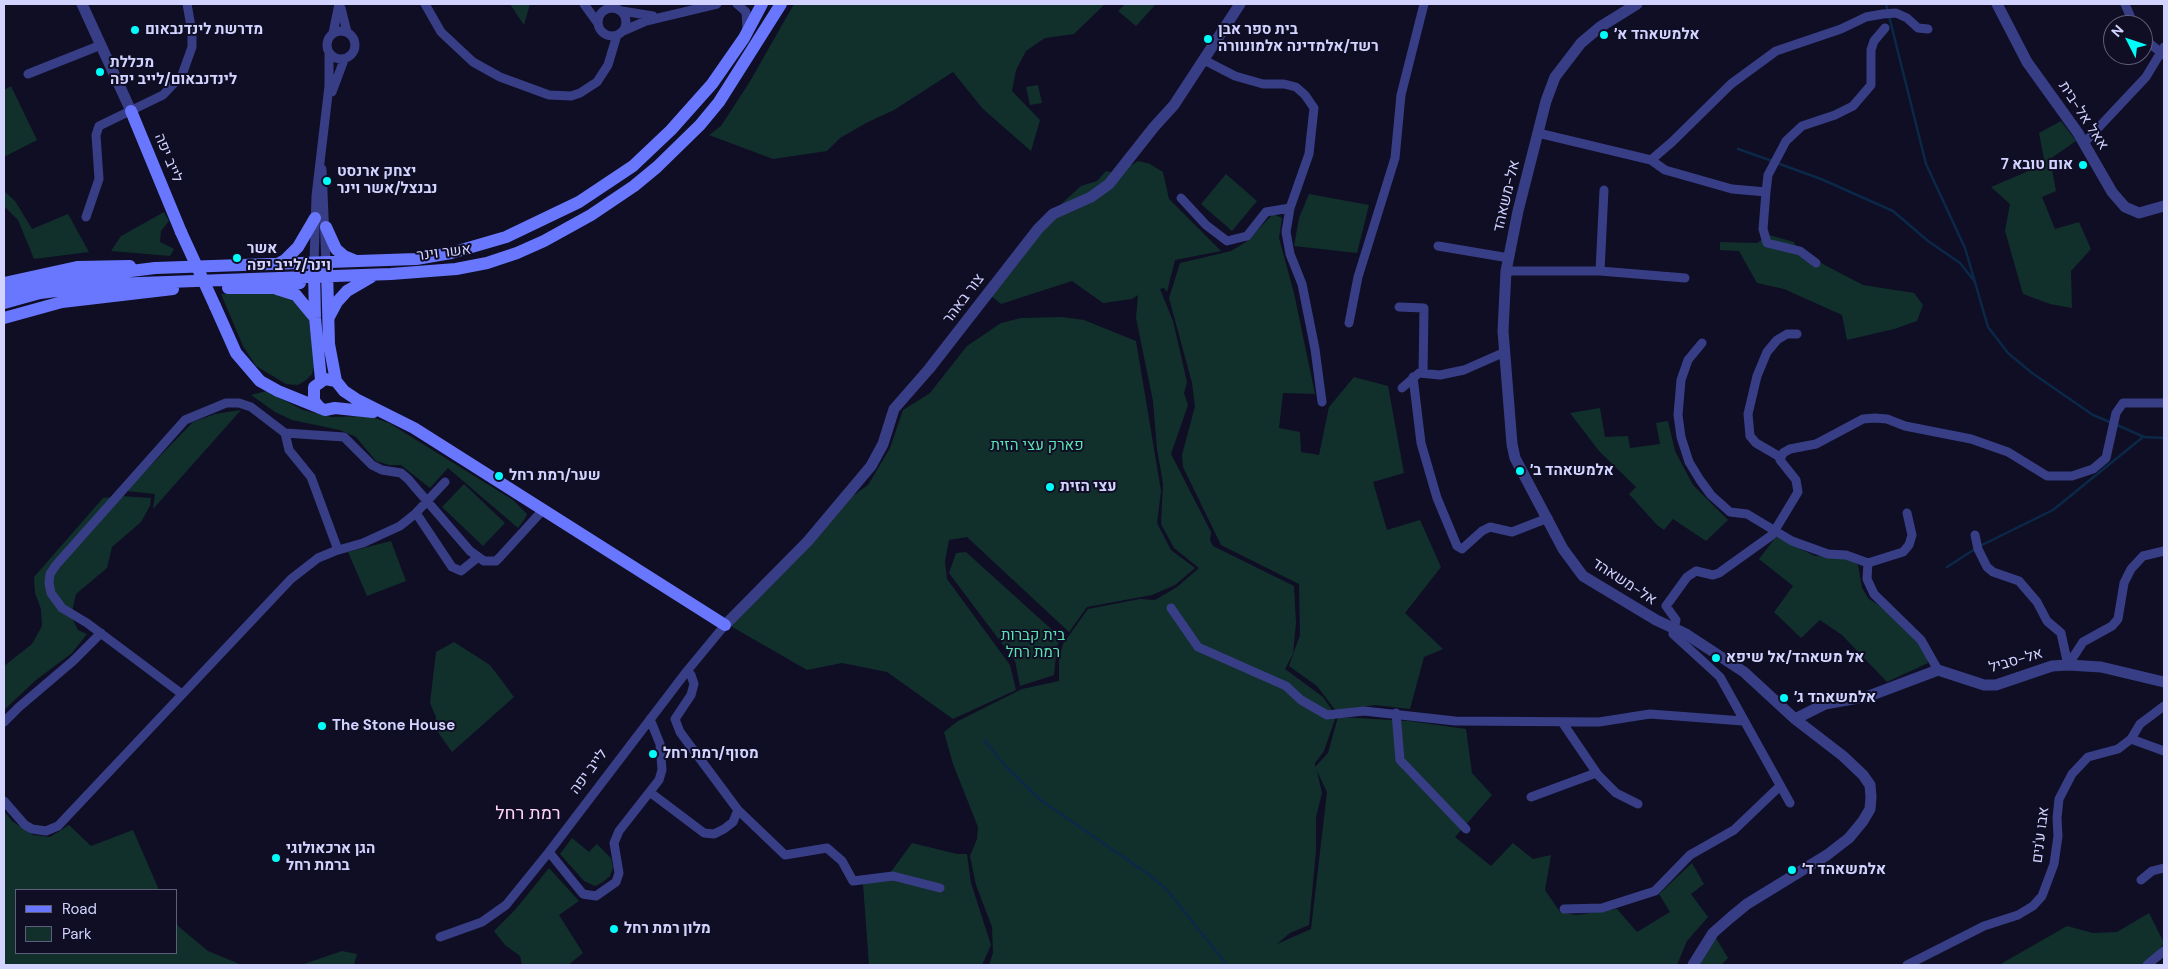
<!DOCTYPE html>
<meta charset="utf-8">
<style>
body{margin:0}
#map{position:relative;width:2168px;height:969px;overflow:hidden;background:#0f0e25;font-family:"DM Sans",sans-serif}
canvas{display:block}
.frame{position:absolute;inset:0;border:5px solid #d2d3ff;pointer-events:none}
.legend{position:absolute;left:15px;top:889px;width:162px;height:65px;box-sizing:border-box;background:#0f0e25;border:1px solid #5d5d7c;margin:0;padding:6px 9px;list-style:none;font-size:15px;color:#d2d3ff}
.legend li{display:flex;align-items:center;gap:10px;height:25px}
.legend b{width:25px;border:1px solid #5d5d7c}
.north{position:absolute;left:2103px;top:15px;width:50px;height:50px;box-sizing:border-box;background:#0f0e25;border:1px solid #5d5d7c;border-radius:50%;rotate:311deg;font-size:14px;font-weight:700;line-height:20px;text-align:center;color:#d2d3ff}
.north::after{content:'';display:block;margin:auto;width:18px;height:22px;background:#00fdf9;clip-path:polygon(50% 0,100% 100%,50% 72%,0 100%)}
</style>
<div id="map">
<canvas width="2168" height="969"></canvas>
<div class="frame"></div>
<ul class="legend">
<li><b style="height:6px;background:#6977ff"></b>Road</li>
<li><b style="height:14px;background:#11302b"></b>Park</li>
</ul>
<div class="north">N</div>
</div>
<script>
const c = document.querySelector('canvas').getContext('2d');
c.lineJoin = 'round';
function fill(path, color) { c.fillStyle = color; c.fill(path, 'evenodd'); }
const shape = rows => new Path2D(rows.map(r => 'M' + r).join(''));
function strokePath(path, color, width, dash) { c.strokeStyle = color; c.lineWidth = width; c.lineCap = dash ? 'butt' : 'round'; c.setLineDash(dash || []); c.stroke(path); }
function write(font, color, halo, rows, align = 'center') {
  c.font = font + ' "DM Sans",Heebo,sans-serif'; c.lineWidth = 4; c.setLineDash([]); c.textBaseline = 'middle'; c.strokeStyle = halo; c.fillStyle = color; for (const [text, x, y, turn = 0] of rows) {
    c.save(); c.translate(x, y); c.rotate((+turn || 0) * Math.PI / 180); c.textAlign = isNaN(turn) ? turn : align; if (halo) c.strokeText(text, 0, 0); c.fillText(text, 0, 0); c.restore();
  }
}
fill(shape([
 [510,4,530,4,524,25],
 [794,4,1105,4,1074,34,1045,38,1026,51,1016,70,1012,91,1040,120,1031,151,983,109,953,72,894,110,868,122,840,138,827,151,773,159,709,135,721,126,749,83],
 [1125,4,1156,4,1136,26,1118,11],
 [1038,85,1042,103,1030,105,1026,87],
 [11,86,37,140,4,157,4,90],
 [2061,121,2076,141,2050,159,2056,191,2042,197,2055,229,2079,222,2091,249,2071,271,2072,308,2050,304,2023,294,2005,231,2010,204,1991,187,2045,164,2039,133],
 [1138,161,1150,164,1163,172,1169,199,1221,251,1175,260,1167,292,1164,288,1160,289,1173,321,1187,382,1184,393,1188,405,1171,454,1211,532,1210,540,1213,546,1294,586,1296,623,1293,654,1285,669,1323,697,1336,716,1324,751,1315,763,1315,767,1328,753,1338,717,1409,721,1466,729,1472,773,1492,795,1455,837,1491,866,1513,843,1533,859,1551,855,1545,890,1560,912,1576,915,1617,909,1637,932,1670,912,1659,894,1692,863,1704,884,1691,894,1708,917,1687,941,1677,965,989,965,993,953,992,927,976,885,970,856,977,839,978,827,953,764,944,732,958,721,1022,689,1059,681,1059,658,1063,644,1088,609,1140,599,1155,600,1177,587,1199,568,1174,548,1161,524,1163,483,1157,449,1153,401,1136,318,1138,295,1132,299,1103,303,1072,281,1001,304,985,291,1047,217,1081,186,1097,181,1106,171,1117,174],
 [1317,771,1327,792,1311,929,1277,944,1290,933,1309,925,1316,851,1316,817,1322,793],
 [1226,174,1257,201,1232,231,1201,204],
 [4,191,15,201,32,229,68,214,89,252,34,259,18,220,4,206],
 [1309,194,1369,205,1357,253,1294,246,1299,218],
 [164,212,169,221,161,231,160,242,174,249,170,256,111,251,121,236],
 [1273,214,1282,218,1279,238,1294,293,1315,394,1283,393,1279,428,1300,432,1301,452,1319,455,1329,407,1354,377,1388,386,1404,473,1373,482,1387,530,1420,520,1441,567,1405,613,1443,649,1424,657,1410,709,1375,705,1336,711,1317,686,1289,666,1300,635,1299,584,1221,545,1183,467,1182,455,1195,406,1192,383,1169,298,1180,263,1231,251,1246,242],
 [1769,235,1794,242,1798,251,1863,285,1914,293,1923,305,1917,321,1894,329,1847,340,1842,315,1784,289,1757,283,1739,251,1720,250,1720,242,1757,243],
 [221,294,282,294,293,297,308,315,315,364,312,374,306,380,298,385,286,384,256,366,243,346],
 [1062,317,1084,320,1136,341,1161,491,1157,523,1171,550,1195,568,1175,585,1152,595,1087,607,1069,632,967,537,949,540,945,561,947,579,1010,665,1016,690,953,719,887,672,842,663,807,670,729,625,841,504,868,485,890,448,903,410,930,393,967,346,1001,323,1021,318],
 [266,391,303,410,331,417,369,416,389,423,513,500,527,514,524,520,518,528,448,468,430,488,401,465,389,465,376,461,356,437,340,430,292,420,275,412,251,395],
 [1600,408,1605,437,1628,436,1630,448,1660,444,1656,423,1668,421,1675,451,1693,485,1728,520,1706,541,1673,519,1664,530,1657,525,1629,494,1636,487,1599,451,1570,413],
 [241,410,153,509,155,494,126,491,193,422,215,414],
 [464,484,505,523,483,546,442,507],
 [121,496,151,498,150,506,141,522,112,547,107,568,76,594,71,616,78,630,87,634,72,653,36,680,4,710,4,666,32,644,42,626,41,609,35,593,34,577,103,498],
 [1776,537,1815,556,1846,557,1858,565,1862,588,1869,599,1887,610,1926,644,1928,663,1887,682,1842,635,1820,620,1801,638,1774,612,1793,586,1759,559],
 [391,541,406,581,367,596,348,552],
 [966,552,1061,638,1057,646,1054,675,1020,686,1015,661,949,573,956,553],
 [454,642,490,665,514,697,452,752,435,728,436,717,430,703,436,652],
 [4,811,12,821,33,835,50,837,69,825,91,846,133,830,159,890,16,890,16,953,176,953,176,921,178,926,208,951,242,965,4,965],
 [572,838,589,852,597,844,611,858,613,868,610,876,603,882,595,886,584,881,560,854],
 [912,843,957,854,967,854,971,883,991,945,982,965,869,965,863,884,885,880],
 [549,868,579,901,559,915,583,953,568,965,522,965,520,956,505,945,494,931,515,910],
 [2149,913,2164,943,2150,962,2143,965,1999,965,2067,926,2093,933,2117,932],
 [1716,938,1728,958,1721,965,1697,965],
 [342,951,357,954,354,965,301,965]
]), '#11302b');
strokePath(shape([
 [1886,4,1926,164,1965,248,1988,327,2008,353,2032,373,2093,415,2112,423],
 [1738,149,1772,161],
 [1777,163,1821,179,1893,211,1928,241,1960,263,1975,282],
 [2117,425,2144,437,2164,438],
 [1980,546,2053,510,2143,437],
 [1947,567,1975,549],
 [984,740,1007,768,1042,801,1151,876,1167,890,1227,965]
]), '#0b2848', 2.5);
strokePath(shape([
 [425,4,441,32,473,62,500,77,549,95,571,96,580,93,597,82,608,65,617,35],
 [584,4,597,22],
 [737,4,746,12,747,30],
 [2125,4,2134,25],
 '598 22a14 14 0 1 1 28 0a14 14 0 1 1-28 0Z',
 [341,8,347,32],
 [622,11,653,16],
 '327 45a14 14 0 1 1 28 0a14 14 0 1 1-28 0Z',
 [623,31,646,21,717,4],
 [333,33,339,4],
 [2143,38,2164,55],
 [1204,60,1235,76,1263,84,1284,84,1296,87,1305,95,1314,108,1309,154,1290,208,1286,232,1290,254,1302,284,1315,349,1322,402],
 [28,74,101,45],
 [332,92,344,60],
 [1538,133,1651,160,1665,170,1732,189,1766,192,1768,175,1786,141,1802,126,1835,115,1853,106,1871,85,1871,50,1874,41,1885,28],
 [2084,143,2146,77,2164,47],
 [1651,160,1672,142,1731,84,1776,51,1841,29,1866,17,1883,14,1896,13,1907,18,1918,28,1928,29],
 [322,169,326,263],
 [1766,192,1763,229,1767,243,1800,251,1816,263],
 [1181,198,1206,225,1227,241,1247,236,1266,212,1290,208],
 [86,217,99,179,96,135,99,126,163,95,182,75,192,47,192,32,187,4],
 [1438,246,1509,258],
 [314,264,316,196,329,86,329,54],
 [1506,271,1600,271,1685,278],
 [1600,271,1604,190],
 [1399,307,1424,308,1423,373],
 [1349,323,1358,277,1395,158,1401,95,1424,4],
 [1702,343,1688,360,1681,380,1678,415,1681,437,1689,462,1700,480,1711,495,1730,512,1747,514,1792,541,1828,554,1846,555,1868,563,1867,579,1874,594,1921,640,1938,670],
 [1413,377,1421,443,1437,498,1457,546,1462,549,1482,531,1490,527,1512,532,1548,518],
 [1402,388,1419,373,1440,375,1464,370,1505,352],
 [285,433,289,450,311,477,338,550],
 [1780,457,1756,443,1750,436,1748,414,1757,376,1767,352,1777,340,1787,334,1797,334],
 [416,513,452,567,461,571,477,558],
 [1975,535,1978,549,1987,567,1993,572,2019,581,2037,602,2047,621,2061,633,2068,665],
 [1868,563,1903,552,1909,545,1912,535,1907,513],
 [1171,608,1198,647,1286,686,1301,700,1327,715,1364,711,1455,721,1599,722,1650,714,1743,721],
 [2068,665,2083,642,2112,626,2118,619,2124,583,2131,569,2143,556,2164,551],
 [182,694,87,623,62,608,51,593,49,583,50,574,56,565,185,420,226,403,239,403,251,407,285,433,344,437,372,465,382,470,401,473,408,479,470,551,484,561,496,561,500,557,542,511],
 [1396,713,1400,760,1466,829],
 [4,722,19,707,73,661,101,633],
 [1562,722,1598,775,1616,793,1638,804],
 [2131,739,2164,751],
 [651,793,704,833,714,834,724,829,733,822,738,810,680,732,675,719,691,695,694,684,691,675,687,671],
 [1531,797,1596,773],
 [4,801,25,825,32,829,46,831,58,826,291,579,318,558,335,551,363,543,400,526,415,514,445,482],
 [1790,803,1720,677,1673,634,1676,620,1666,606,1687,577,1696,571,1713,575,1719,573,1772,535,1798,492,1796,480,1780,460,1783,453,1790,449,1816,444,1863,419,1875,418,1887,419,1905,426,1971,439,2008,452,2047,476,2072,476,2093,469,2106,458,2116,413,2123,403,2164,403],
 [738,810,785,855,827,848,842,861,853,881,893,876,940,888],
 [549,852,583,894,596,896,616,882,619,873,614,843,619,831,659,780,662,770,660,744,650,719],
 [2141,880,2152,871,2164,868],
 [1564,909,1602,908,1655,891,1690,855,1734,830,1780,786],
 [440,937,482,922,506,905,549,852,687,671,725,625],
 [1907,965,1984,926,2018,915,2033,906,2042,896,2054,864,2058,836,2057,818,2059,799,2072,774,2088,757,2118,749,2131,739,2140,724,2164,706],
 [2147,965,2164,951]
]), '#383e86', 9);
strokePath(shape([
 [82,4,131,111],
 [1637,4,1600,27,1581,43,1555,77,1546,101,1518,211,1506,271,1503,331,1512,444,1515,458,1563,549,1583,576,1656,620,1686,634,1744,672,1795,719,1843,756,1863,775,1870,785,1871,797,1870,809,1863,821,1849,838,1827,855,1747,904,1730,918,1713,933,1693,965],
 [1997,4,2027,62,2078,133,2112,192,2125,207,2139,213,2164,206],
 [725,625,808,541,871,466,883,444,894,409,929,369,1038,229,1053,214,1091,197,1109,184,1154,127,1174,105,1240,4],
 [1795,719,1825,704,1869,696,1938,670,1984,685,1996,685,2052,666,2068,665,2101,667,2164,682]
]), '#383e86', 11);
strokePath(shape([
 [131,111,181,232],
 [326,227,336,249,344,256,356,261],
 [276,265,285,260,298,247,315,218],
 [327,269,329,344,336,381],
 [314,271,315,318,321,380],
 [4,283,77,267,130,266],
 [228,288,274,288,300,283],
 [277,289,296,295,315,318],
 [4,293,52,281,155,268,416,259,451,253,506,237,579,202,633,166,671,130,712,84,744,38,762,4],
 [4,303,40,293,112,284,391,274,456,269,487,263,517,253,544,241,591,215,634,186,657,167,700,125,719,102,781,4],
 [215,306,236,353,260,381,278,391,325,410,335,408,373,412],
 [329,317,337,302,347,291,371,277],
 [4,318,62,302,173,289],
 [320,408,314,401,314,387,325,379,336,381,344,391,356,399,414,428,725,625]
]), '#6977ff', 12);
strokePath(shape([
 [181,232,215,306]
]), '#6977ff', 12);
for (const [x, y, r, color] of [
 [135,30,5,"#00fdf9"],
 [1604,35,5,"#00fdf9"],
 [1208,39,5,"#00fdf9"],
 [100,72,5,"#00fdf9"],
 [2083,165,5,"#00fdf9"],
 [327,181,5,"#00fdf9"],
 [237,258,5,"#00fdf9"],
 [1520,471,5,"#00fdf9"],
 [499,476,5,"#00fdf9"],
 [1050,487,5,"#00fdf9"],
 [1716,658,5,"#00fdf9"],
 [1784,698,5,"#00fdf9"],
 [322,726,5,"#00fdf9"],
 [653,754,5,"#00fdf9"],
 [276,858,5,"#00fdf9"],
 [1792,870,5,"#00fdf9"],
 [614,929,5,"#00fdf9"]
]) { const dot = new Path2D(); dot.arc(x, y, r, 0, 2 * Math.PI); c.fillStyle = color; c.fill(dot); strokePath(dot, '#0f0e25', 2); }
write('bold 15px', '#d2d3ff', '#0f0e25', [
 ["מדרשת לינדנבאום",145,30],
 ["בית ספר אבן",1218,30],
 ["רשד/אלמדינה אלמונוורה",1218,47],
 ["אלמשאהד א׳",1614,35],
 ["מכללת",110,63],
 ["לינדנבאום/לייב יפה",110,80],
 ["אום טובא 7",2073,165,"right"],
 ["יצחק ארנסט",337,172],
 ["נבנצל/אשר וינר",337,189],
 ["אשר",247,249],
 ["וינר/לייב יפה",247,266],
 ["אלמשאהד ב׳",1530,471],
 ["שער/רמת רחל",509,476],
 ["עצי הזית",1060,487],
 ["אל משאהד/אל שיפא",1726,658],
 ["אלמשאהד ג׳",1794,698],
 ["The Stone House",332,726],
 ["מסוף/רמת רחל",663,754],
 ["הגן ארכאולוגי",286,849],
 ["ברמת רחל",286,866],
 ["אלמשאהד ד׳",1802,870],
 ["מלון רמת רחל",624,929]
], 'left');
write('15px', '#d2d3ff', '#0f0e25', [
 ["אאל אל-בית",2083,116,57],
 ["לייב יפה",168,158,68],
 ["אל-משאהד",1507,196,-77],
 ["אשר וינר",444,253,-7],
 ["צור באהר",964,299,-53],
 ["אל-משאהד",1624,582,33],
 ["אל-סביל",2016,661,-16],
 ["לייב יפה",589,772,-53],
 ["אבו ע'נים",2041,835,-83]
]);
write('15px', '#5be3b1', '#0f0e25', [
 ["פארק עצי הזית",1037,446],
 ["בית קברות",1033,636],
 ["רמת רחל",1033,653]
]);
write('18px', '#ffd4f5', '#0f0e25', [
 ["רמת רחל",528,814]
]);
</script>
